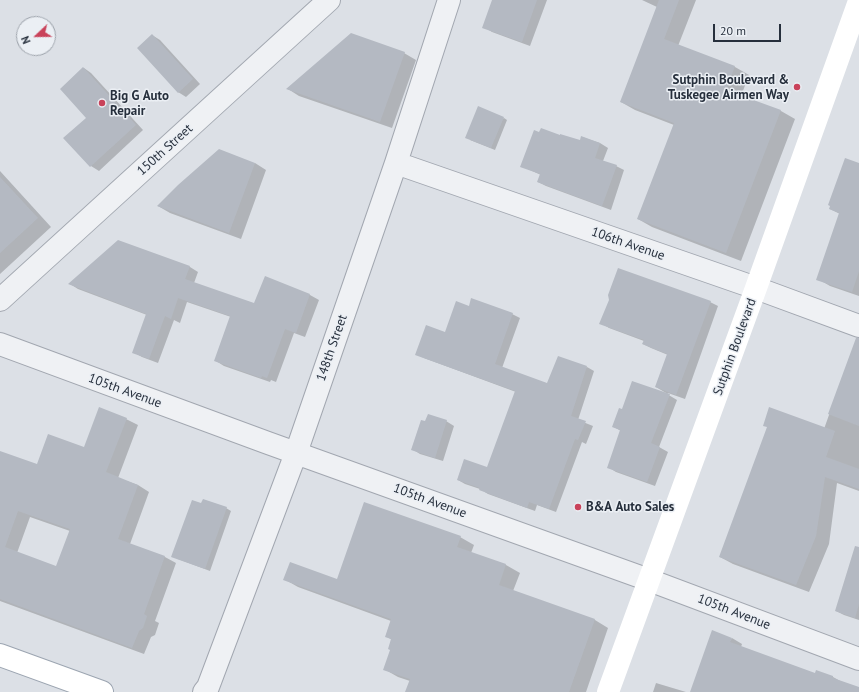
<!DOCTYPE html>
<style>
body{margin:0}
#map{position:relative;width:859px;height:692px;overflow:hidden;background:#dce0e6;font-family:"PT Sans",sans-serif}
canvas{display:block}
.north{position:absolute;left:16px;top:16px;width:40px;height:40px;box-sizing:border-box;background:#ebeff4;border:1px solid #9ca2aa;border-radius:50%;rotate:248deg;font-size:11px;font-weight:700;line-height:16px;text-align:center;color:#262f3c}
.north::after{content:'';display:block;margin:auto;width:14px;height:18px;background:#c9425a;clip-path:polygon(50% 0,100% 100%,50% 72%,0 100%)}
.scale{position:absolute;left:713px;top:24px;width:68px;height:18px;box-sizing:border-box;border:2px solid #262f3c;border-top:0;padding-left:5px;font-size:12px;line-height:14px;white-space:nowrap;color:#262f3c;-webkit-text-stroke:3px #ebeff4;paint-order:stroke}
</style>
<div id="map">
<canvas width="859" height="692"></canvas>
<div class="north">N</div>
<div class="scale">20 m</div>
</div>
<script>
const c = document.querySelector('canvas').getContext('2d');
c.lineJoin = 'round';
function fill(path, color) { c.fillStyle = color; c.fill(path, 'evenodd'); }
const shape = rows => new Path2D(rows.map(r => 'M' + r).join(''));
function strokePath(path, color, width, dash) { c.strokeStyle = color; c.lineWidth = width; c.lineCap = dash ? 'butt' : 'round'; c.setLineDash(dash || []); c.stroke(path); }
function write(font, color, halo, rows, align = 'center') {
  c.font = font + ' "PT Sans",sans-serif'; c.lineWidth = 3; c.setLineDash([]); c.textBaseline = 'middle'; c.strokeStyle = halo; c.fillStyle = color; for (const [text, x, y, turn = 0] of rows) {
    c.save(); c.translate(x, y); c.rotate((+turn || 0) * Math.PI / 180); c.textAlign = isNaN(turn) ? turn : align; if (halo) c.strokeText(text, 0, 0); c.fillText(text, 0, 0); c.restore();
  }
}
fill(shape([
 [494,0,547,0,530,46,492,32,484,27],
 [642,0,696,0,678,46,735,67,749,75,741,96,781,111,795,119,741,261,652,227,638,219,674,125,635,110,621,102,657,7],
 [152,35,160,40,200,84,186,97,178,92],
 [404,53,416,60,392,128,299,96,288,89],
 [84,68,91,73,143,130,99,171,91,166],
 [504,118,507,120,495,150,470,140],
 [582,137,600,143,608,148,603,161,616,166,624,170,611,210,546,186,538,182,541,175,521,166,580,142],
 [255,163,266,170,241,239,170,213,158,206],
 [859,164,859,296,830,286,818,279,840,214,830,209],
 [0,171,51,227,0,274],
 [118,241,190,267,198,272,194,283,255,304,265,278,310,295,319,300,305,337,294,333,276,382,271,380,270,382,224,366,216,361,231,317,187,302,180,323,174,320,158,363,142,357,133,352,147,315,78,289,70,284],
 [710,302,718,306,685,399,668,393,667,394,677,400,659,447,668,452,655,486,616,472,608,467,621,431,614,427,623,411,666,393,656,387,668,355,651,348,643,344,644,341,609,328,601,323],
 [469,307,512,314,520,318,502,368,548,384,587,367,594,371,578,420,593,426,586,444,582,442,556,512,537,505,535,511,488,494,480,489,465,484,458,480,488,468,516,392,424,358,416,354,445,333],
 [850,356,859,359,859,491,837,483,829,544,809,592,733,564,720,557,824,429],
 [126,419,138,425,118,478,138,485,149,492,130,544,165,557,176,563,155,621,159,623,155,635,151,637,144,654,0,601,0,452,38,466,85,448],
 [30,517,70,531,57,567,17,553],
 [446,421,454,426,443,461,420,454,412,449],
 [226,508,231,511,210,571,178,559],
 [460,537,474,545,471,553,506,565,520,573,513,591,595,620,608,628,586,692,406,692,410,681,398,677,384,669,391,650,392,640,386,636,391,621,298,587,284,579,338,580],
 [859,574,859,620,844,615,836,611],
 [732,638,742,644,741,647,815,674,833,677,842,682,859,688,859,692,691,692],
 [656,683,686,692,653,692]
]), '#0003');
fill(shape([
 [492,0,537,0,522,42,482,28],
 [659,0,679,0,664,39,735,66,726,90,781,110,726,253,637,219,674,123,620,102],
 [351,33,405,52,380,122,286,89],
 [152,34,193,79,178,93,137,48],
 [83,67,136,125,90,167,63,138,86,118,60,89],
 [478,106,504,117,491,148,465,138],
 [541,128,560,135,560,134,580,140,581,136,600,143,595,158,617,165,602,206,537,182,540,174,520,167,534,130,539,132],
 [219,149,255,163,229,233,157,206,178,185],
 [845,158,859,163,859,271,852,292,816,280,839,213,829,209,830,206,828,205],
 [0,177,38,218,0,253],
 [118,240,190,266,185,279,254,303,265,276,310,294,296,333,285,329,267,378,262,376,261,378,214,361,230,316,178,298,171,319,165,316,149,359,132,353,146,314,68,284],
 [618,268,711,301,676,395,655,387,667,354,642,344,644,340,599,324,609,300,608,295],
 [471,298,513,313,495,364,547,383,558,356,587,366,571,416,586,421,578,440,575,439,549,509,529,502,527,508,479,490,480,488,457,480,464,459,487,467,515,391,415,355,426,325,445,332,456,301,469,306],
 [856,338,859,338,859,426,828,414],
 [632,381,670,394,651,443,660,447,647,482,607,468,620,430,612,427,619,408,622,409],
 [99,407,127,418,106,472,138,485,118,539,165,556,144,614,147,616,143,628,139,631,132,648,0,599,0,451,37,464,48,434,84,447],
 [18,511,70,529,56,566,5,547],
 [769,407,835,431,826,457,859,469,859,489,825,477,816,536,796,585,719,557,767,427,763,426],
 [428,414,447,420,435,458,411,450,421,420,425,421],
 [203,499,227,507,205,569,171,557,192,500,201,503],
 [364,502,461,536,457,547,506,564,499,585,595,619,569,692,405,692,410,679,383,670,390,650,388,649,391,639,385,637,391,619,283,580,290,562,337,579],
 [855,546,859,547,859,604,855,618,835,611],
 [712,630,732,638,730,642,815,673,816,670,833,676,833,678,859,687,859,692,690,692]
]), '#b4b9c2');
const minor = shape([
 [396,163,756,288,859,326],
 [0,300,329,0],
 [0,344,268,443,649,580,859,659],
 [204,692,208,687,296,453,396,163,449,0]
]);
const primary = shape([
 [0,655,102,692]
]);
strokePath(minor, '#a2a7b0', 24);
strokePath(primary, '#9ca5b1', 24);
strokePath(minor, '#eff1f4', 22);
strokePath(shape([
 [608,692,756,288,859,1]
]), '#fff', 22);
strokePath(primary, '#fff', 22);
for (const [x, y, r, color] of [
 [797,87,4,"#c9425a"],
 [102,103,4,"#c9425a"],
 [578,507,4,"#c9425a"]
]) { const dot = new Path2D(); dot.arc(x, y, r, 0, 2 * Math.PI); c.fillStyle = color; c.fill(dot); strokePath(dot, '#ebeff4', 1.5); }
write('bold 13px', '#262f3c', '#ebeff4', [
 ["Sutphin Boulevard &",789,80,"right"],
 ["Tuskegee Airmen Way",789,95,"right"],
 ["Big G Auto",110,96],
 ["Repair",110,111],
 ["B&A Auto Sales",586,507]
], 'left');
write('13px', '#262f3c', '#ebeff4', [
 ["150th Street",165,150,-42],
 ["106th Avenue",628,244,19],
 ["Sutphin Boulevard",735,347,-70],
 ["148th Street",332,348,-71],
 ["105th Avenue",125,391,20],
 ["105th Avenue",430,501,20],
 ["105th Avenue",734,612,21]
]);
</script>
